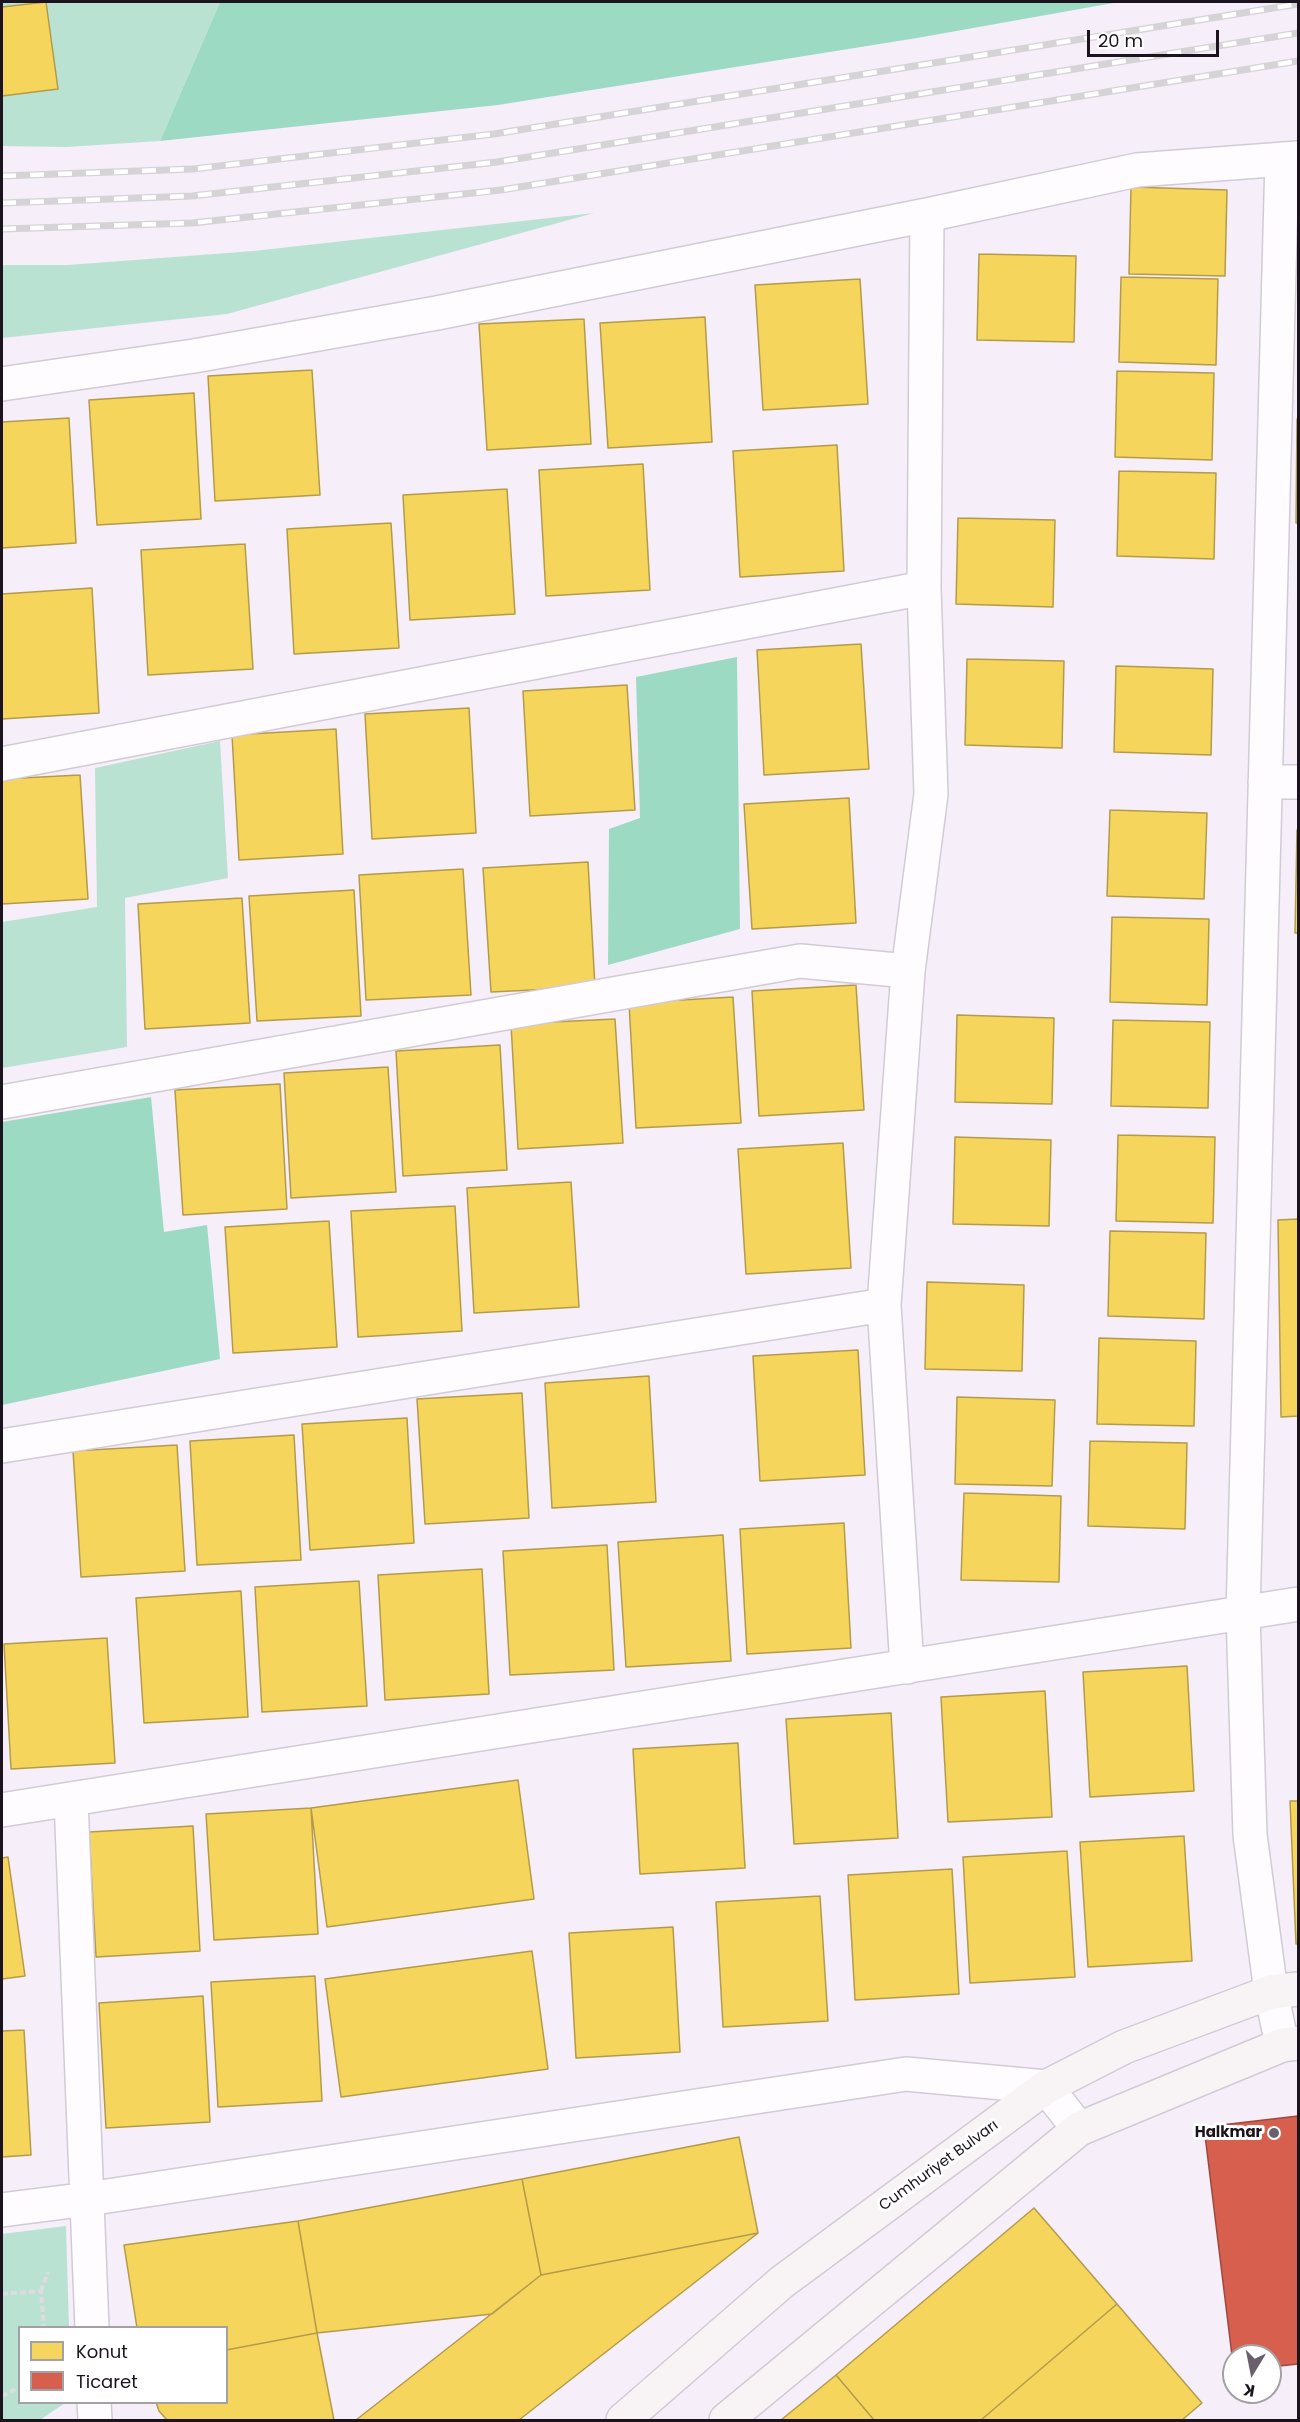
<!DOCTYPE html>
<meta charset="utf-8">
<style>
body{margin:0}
#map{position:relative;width:1300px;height:2422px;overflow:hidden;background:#f6eef9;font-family:Poppins,sans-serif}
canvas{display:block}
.frame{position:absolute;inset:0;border:3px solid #1b141f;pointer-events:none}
.legend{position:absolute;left:18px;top:2326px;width:210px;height:78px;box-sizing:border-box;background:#fff;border:2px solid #a4a1a5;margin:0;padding:8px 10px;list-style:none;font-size:18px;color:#1b141f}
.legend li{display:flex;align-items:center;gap:12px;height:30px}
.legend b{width:30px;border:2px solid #a4a1a5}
.north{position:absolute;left:1222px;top:2344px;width:60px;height:60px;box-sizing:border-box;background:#fff;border:2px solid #a4a1a5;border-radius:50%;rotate:190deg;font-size:16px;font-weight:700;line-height:24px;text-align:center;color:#1b141f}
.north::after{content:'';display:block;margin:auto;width:21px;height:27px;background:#68606b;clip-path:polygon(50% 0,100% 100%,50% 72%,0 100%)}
.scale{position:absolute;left:1087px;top:30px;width:132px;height:27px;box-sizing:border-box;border:3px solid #1b141f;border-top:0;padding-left:8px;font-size:18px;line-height:21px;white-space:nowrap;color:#1b141f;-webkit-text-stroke:4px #fff;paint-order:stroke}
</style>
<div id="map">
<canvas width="1300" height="2422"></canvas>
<div class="frame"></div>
<ul class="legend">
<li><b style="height:16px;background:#f6d55c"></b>Konut</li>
<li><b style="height:16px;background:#d6604d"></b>Ticaret</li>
</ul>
<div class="north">K</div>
<div class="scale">20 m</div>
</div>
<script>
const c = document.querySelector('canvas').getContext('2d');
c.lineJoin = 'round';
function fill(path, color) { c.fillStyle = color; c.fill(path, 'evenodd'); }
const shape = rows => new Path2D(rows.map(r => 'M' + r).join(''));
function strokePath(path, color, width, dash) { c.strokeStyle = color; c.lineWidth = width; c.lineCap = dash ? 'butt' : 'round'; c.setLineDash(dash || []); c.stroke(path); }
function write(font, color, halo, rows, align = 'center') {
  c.font = font + ' Poppins,sans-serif'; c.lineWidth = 6; c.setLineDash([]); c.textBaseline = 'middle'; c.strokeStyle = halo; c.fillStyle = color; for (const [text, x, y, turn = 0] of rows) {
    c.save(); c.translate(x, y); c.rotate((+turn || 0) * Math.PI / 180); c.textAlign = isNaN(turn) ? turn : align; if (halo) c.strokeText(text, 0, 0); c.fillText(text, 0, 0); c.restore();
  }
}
fill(shape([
 [2,2,220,2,160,141,66,147,2,146],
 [594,213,227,314,2,338,2,265,68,265,254,251],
 [220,741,228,878,125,898,127,1047,2,1068,2,922,97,907,95,768],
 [66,2226,69,2327,20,2328,20,2402,65,2403,40,2420,2,2420,2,2234]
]), '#bae2d2');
fill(shape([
 [220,2,1119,2,917,38,498,105,160,141],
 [737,657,740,929,608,965,609,829,640,818,636,677],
 [151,1097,164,1232,207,1225,220,1359,2,1405,2,1122]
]), '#9ddac4');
const homes = shape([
 [46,2,58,89,2,96,2,7,46,2],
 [1131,187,1227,190,1225,276,1129,274,1131,187],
 [979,254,1076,256,1074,342,977,340,979,254],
 [1121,277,1218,279,1216,365,1119,362,1121,277],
 [860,279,868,404,763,410,755,285,860,279],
 [705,317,712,442,608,448,600,323,705,317],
 [584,319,591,444,487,450,479,324,584,319],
 [312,370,320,495,215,501,208,376,312,370],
 [1117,371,1214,373,1212,460,1115,457,1117,371],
 [194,393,201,519,97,525,89,400,194,393],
 [69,418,76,543,2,548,2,422,69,418],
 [1297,419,1298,419,1298,523,1296,523,1297,419],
 [837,445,844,571,740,577,733,451,837,445],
 [643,464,650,590,546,596,539,470,643,464],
 [1119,471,1216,473,1214,559,1117,556,1119,471],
 [507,489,515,614,410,620,403,495,507,489],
 [958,518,1055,520,1053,607,956,604,958,518],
 [391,523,399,648,294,654,287,529,391,523],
 [245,544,253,669,148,675,141,550,245,544],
 [92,588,99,713,2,719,2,594,92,588],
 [861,644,869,769,764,775,757,650,861,644],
 [967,659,1064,661,1062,748,965,745,967,659],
 [1116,666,1213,669,1211,755,1114,752,1116,666],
 [627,685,635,810,530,816,523,691,627,685],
 [469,708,476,833,372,839,365,714,469,708],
 [336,729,343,854,239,860,232,735,336,729],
 [80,775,88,899,2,904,2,779,80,775],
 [849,798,856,923,752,929,744,804,849,798],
 [1110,810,1207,813,1204,899,1107,896,1110,810],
 [1297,830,1298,830,1298,933,1295,933,1297,830],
 [588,862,595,987,491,992,483,868,588,862],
 [463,869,471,995,366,1000,359,875,463,869],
 [354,890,361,1016,257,1021,249,896,354,890],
 [242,898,250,1023,145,1029,138,904,242,898],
 [1112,917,1209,919,1207,1005,1110,1002,1112,917],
 [856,985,864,1110,759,1116,752,991,856,985],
 [733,997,741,1123,636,1128,629,1003,733,997],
 [957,1015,1054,1018,1052,1104,955,1102,957,1015],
 [615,1019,623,1143,518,1149,511,1024,615,1019],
 [1113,1020,1210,1022,1208,1108,1111,1106,1113,1020],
 [500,1045,507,1170,403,1176,396,1051,500,1045],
 [388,1067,396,1192,291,1198,284,1073,388,1067],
 [280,1084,287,1209,183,1215,175,1090,280,1084],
 [1118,1135,1215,1137,1213,1223,1116,1221,1118,1135],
 [955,1137,1051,1140,1049,1226,953,1224,955,1137],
 [843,1143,851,1268,746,1274,738,1149,843,1143],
 [571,1182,579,1307,474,1313,467,1188,571,1182],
 [455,1206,462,1331,358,1337,351,1211,455,1206],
 [1298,1219,1298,1416,1281,1417,1278,1220,1298,1219],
 [329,1221,337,1347,233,1353,225,1227,329,1221],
 [1110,1231,1206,1233,1204,1319,1108,1316,1110,1231],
 [927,1282,1024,1285,1022,1371,925,1369,927,1282],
 [1099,1338,1196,1341,1194,1426,1097,1424,1099,1338],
 [858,1350,865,1475,760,1481,753,1356,858,1350],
 [649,1376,656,1502,552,1508,545,1383,649,1376],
 [522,1393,529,1518,425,1524,417,1399,522,1393],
 [957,1397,1055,1400,1052,1486,955,1484,957,1397],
 [407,1418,414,1543,310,1550,302,1424,407,1418],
 [294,1435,301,1560,197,1565,190,1441,294,1435],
 [1090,1441,1187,1443,1185,1529,1088,1526,1090,1441],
 [177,1445,185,1571,81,1577,73,1451,177,1445],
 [964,1493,1061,1496,1059,1582,961,1580,964,1493],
 [844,1523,851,1648,747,1654,740,1529,844,1523],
 [723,1535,731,1661,626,1667,618,1542,723,1535],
 [607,1545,614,1670,510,1675,503,1551,607,1545],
 [482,1569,489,1694,385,1700,378,1575,482,1569],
 [359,1581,367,1706,262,1712,255,1587,359,1581],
 [241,1591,248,1717,144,1723,136,1598,241,1591],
 [107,1638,115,1763,11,1769,4,1644,107,1638],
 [1187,1666,1194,1791,1090,1797,1083,1672,1187,1666],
 [1045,1691,1052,1817,948,1822,941,1697,1045,1691],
 [891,1713,898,1838,794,1844,786,1719,891,1713],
 [738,1743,745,1868,640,1874,633,1749,738,1743],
 [518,1780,534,1899,327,1927,311,1808,518,1780],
 [1290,1801,1298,1801,1298,1944,1296,1944,1290,1801],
 [311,1808,318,1934,214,1940,206,1814,311,1808],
 [193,1826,200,1951,96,1957,89,1832,193,1826],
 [1184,1836,1192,1961,1088,1967,1080,1842,1184,1836],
 [1067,1851,1075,1977,970,1983,963,1857,1067,1851],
 [8,1857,25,1976,2,1979,2,1858,8,1857],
 [952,1869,959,1994,855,2000,848,1875,952,1869],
 [820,1896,828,2021,723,2027,716,1902,820,1896],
 [673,1927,680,2052,576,2058,569,1933,673,1927],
 [532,1951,548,2069,341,2097,325,1979,532,1951],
 [315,1976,322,2101,218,2107,211,1982,315,1976],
 [203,1996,210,2122,106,2128,99,2003,203,1996],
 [24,2030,31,2155,2,2157,2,2031,24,2030],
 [739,2137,758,2233,541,2275,522,2179,739,2137],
 [522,2179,541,2275,492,2314,317,2333,298,2221,522,2179],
 [1034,2208,1117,2304,981,2420,874,2420,836,2375,1034,2208],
 [298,2221,317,2333,226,2350,226,2328,137,2328,124,2245,298,2221],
 [758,2233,519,2420,356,2420,541,2275,758,2233],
 [1117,2304,1202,2403,1182,2420,981,2420,1117,2304],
 [317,2333,334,2420,167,2420,159,2411,156,2402,226,2402,226,2350,317,2333],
 [836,2375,874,2420,781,2420,836,2375]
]);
fill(homes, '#f6d55c');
strokePath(homes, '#b49b4a', 1.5);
const shops = shape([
 [1298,2116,1298,2364,1270,2367,1270,2356,1234,2356,1234,2372,1204,2127,1298,2116]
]);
fill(shops, '#d6604d');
strokePath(shops, '#9e493f', 1.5);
const minor = shape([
 [1282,159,1243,1613,1250,1835,1271,1992,1282,2045],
 [2,384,194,356,437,313,927,215,1137,170,1298,158],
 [2,764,924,588],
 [1265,782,1298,782],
 [2,1102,800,961,908,971],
 [2,1446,884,1305],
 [907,1667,884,1305,908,971,931,794,924,588,927,215],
 [71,1799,92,2328],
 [2,1810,1298,1604],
 [2,2210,88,2199,906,2074,1046,2087,1079,2129],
 [94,2402,95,2420]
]);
const secondary = shape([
 [623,2420,782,2282,1046,2087,1124,2047,1271,1992,1298,1989],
 [726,2420,1079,2129,1282,2045,1298,2043]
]);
strokePath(minor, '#d2cbd6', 36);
strokePath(secondary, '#d2cbd6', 36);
strokePath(shape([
 [41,2291,48,2272],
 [2,2294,41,2291,44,2328],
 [2,2396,20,2387]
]), '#dedce0', 4, [6, 3]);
strokePath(minor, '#fefcfe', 33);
strokePath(secondary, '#f8f4f5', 33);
const rail = shape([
 [2,176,193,169,494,134,1298,4],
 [2,203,192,196,497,162,1298,33],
 [2,229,192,223,501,190,1298,61]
]);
strokePath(rail, '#d5d3d6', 7);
strokePath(rail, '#fff', 4.5, [14]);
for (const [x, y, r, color] of [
 [1274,2133,6,"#68606b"]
]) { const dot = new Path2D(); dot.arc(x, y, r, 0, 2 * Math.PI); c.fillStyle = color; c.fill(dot); strokePath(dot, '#fff', 2); }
write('bold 15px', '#1b141f', '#fff', [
 ["Halkmar",1262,2133]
], 'right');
write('15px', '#1b141f', '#fff', [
 ["Cumhuriyet Bulvarı",939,2166,-36]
]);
</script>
